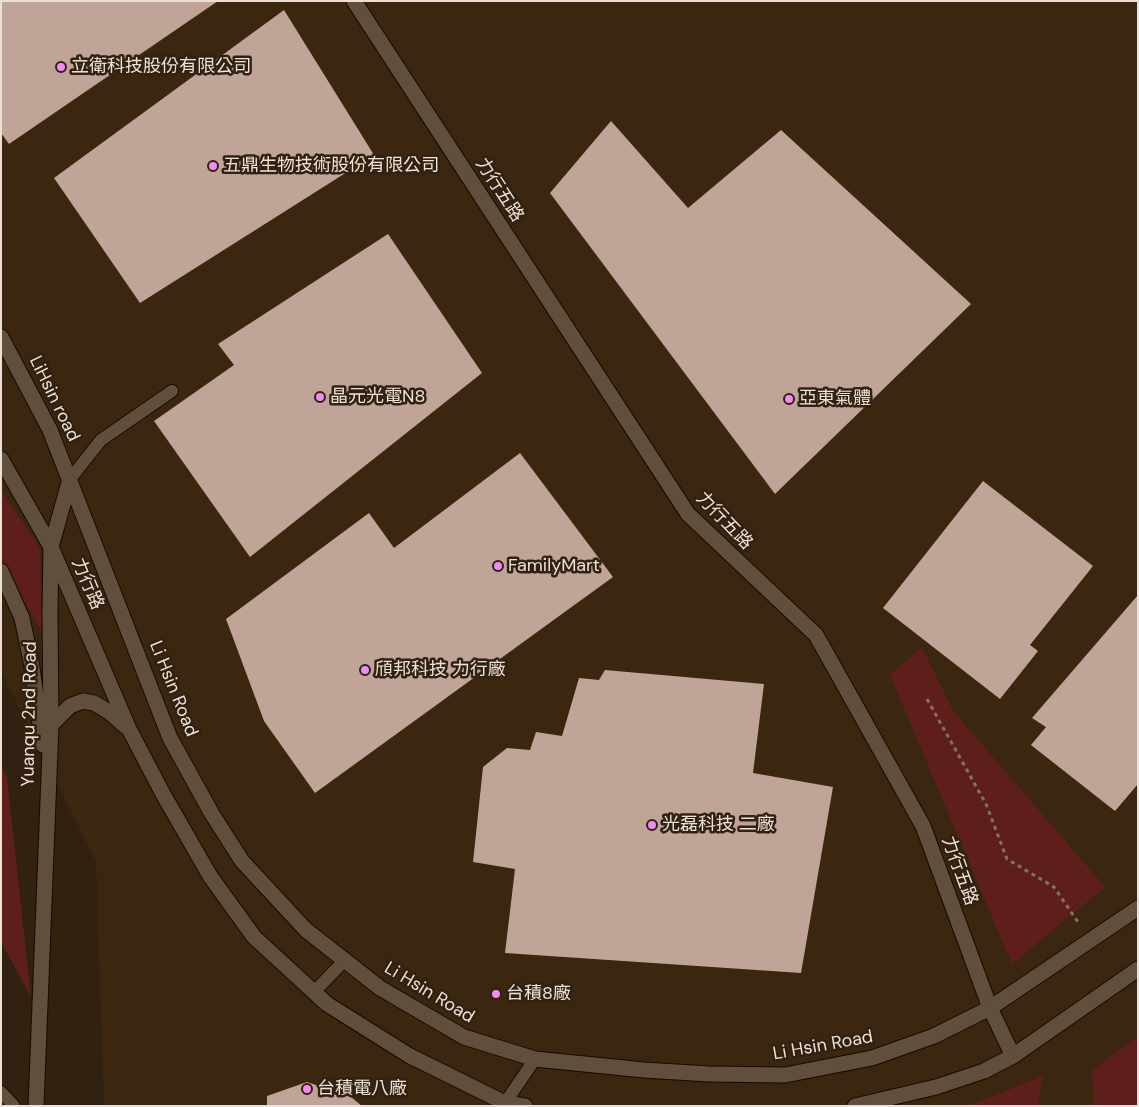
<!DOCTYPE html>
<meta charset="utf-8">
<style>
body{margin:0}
#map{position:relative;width:1139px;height:1107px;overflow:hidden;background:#312110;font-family:"DM Sans",sans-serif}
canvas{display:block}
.frame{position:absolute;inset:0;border:2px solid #ece1d6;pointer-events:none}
</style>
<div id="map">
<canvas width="1139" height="1107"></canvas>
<div class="frame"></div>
</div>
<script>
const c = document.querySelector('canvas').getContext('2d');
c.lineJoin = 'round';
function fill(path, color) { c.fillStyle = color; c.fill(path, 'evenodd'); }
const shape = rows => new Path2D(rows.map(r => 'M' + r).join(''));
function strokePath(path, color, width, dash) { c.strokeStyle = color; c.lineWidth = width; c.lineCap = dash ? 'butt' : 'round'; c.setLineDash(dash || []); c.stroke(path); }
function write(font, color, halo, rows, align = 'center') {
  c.font = font + ' "DM Sans","Noto Sans TC",sans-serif'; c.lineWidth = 5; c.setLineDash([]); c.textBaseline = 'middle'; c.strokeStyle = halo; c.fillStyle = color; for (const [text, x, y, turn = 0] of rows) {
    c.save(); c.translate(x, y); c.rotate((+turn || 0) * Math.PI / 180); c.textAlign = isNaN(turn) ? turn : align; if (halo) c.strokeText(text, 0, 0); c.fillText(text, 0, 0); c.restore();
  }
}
fill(shape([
 [1,1,1138,1,1138,1106,104,1106,96,862,1,671]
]), '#3b270f');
fill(shape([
 [1,490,40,548,42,632,1,559],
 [922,647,953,711,1105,887,1012,964,890,675],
 [1,766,7,778,31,997,1,942],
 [1138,1037,1138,1106,1094,1106,1092,1070],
 [1043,1076,1037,1106,968,1106]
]), '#5e1f1c');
fill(shape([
 [1,1,218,1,9,144,1,133],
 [284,10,374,155,140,303,54,178],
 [611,121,688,208,781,130,971,304,775,494,550,193],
 [388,234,482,373,250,557,154,421,234,365,218,344],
 [520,453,613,577,315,793,264,721,226,619,369,513,394,548],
 [983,481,1093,566,1030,645,1038,651,1000,699,883,608],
 [1138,595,1138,784,1115,811,1031,745,1046,727,1032,718],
 [605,670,764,684,753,773,833,787,801,973,505,953,515,869,473,862,483,767,507,748,530,750,536,732,562,736,579,678,599,680],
 [307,1082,351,1097,362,1106,267,1106,267,1096]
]), '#bfa497');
const service = shape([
 [70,479,101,440,172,391],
 [314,992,345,960],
 [1,1092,14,1106],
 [505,1103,535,1059]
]);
const minor = shape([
 [354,1,688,514,816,635,923,826,990,1008,1013,1056]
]);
const tertiary = shape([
 [1,337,50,430,170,738,212,814,242,861,306,930,380,988,464,1037,535,1059,644,1070,709,1074,785,1075,872,1058,934,1036,990,1008,1138,908],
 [1,459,51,547,129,729,163,794,210,876,254,937,327,1004,410,1056,505,1103,525,1106],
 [1,571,22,618,31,661,43,745],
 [51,725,70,706,83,701,94,703,109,712,126,727],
 [36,1106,51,725,50,611,51,547,70,479],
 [855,1106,936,1087,984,1071,1013,1056,1138,969]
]);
strokePath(service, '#180a00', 14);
strokePath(minor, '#180a00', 17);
strokePath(tertiary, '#180a00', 17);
strokePath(shape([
 [927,699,986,804,1007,859,1054,887,1080,925]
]), '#817364', 3, [4, 4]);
strokePath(service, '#604f3c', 12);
strokePath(minor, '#604f3c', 15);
strokePath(tertiary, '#604f3c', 15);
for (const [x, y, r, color] of [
 [61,67,5,"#ef8bf7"],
 [213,166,5,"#ef8bf7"],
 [320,397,5,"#ef8bf7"],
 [789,399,5,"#ef8bf7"],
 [498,566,5,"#ef8bf7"],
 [365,670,5,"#ef8bf7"],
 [652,825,5,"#ef8bf7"],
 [496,994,5,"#ef8bf7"],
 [307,1089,5,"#ef8bf7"]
]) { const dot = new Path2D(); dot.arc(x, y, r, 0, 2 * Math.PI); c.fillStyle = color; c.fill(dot); strokePath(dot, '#312110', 2); }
write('18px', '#ece1d6', '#312110', [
 ["立衛科技股份有限公司",71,67],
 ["五鼎生物技術股份有限公司",223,166],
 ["晶元光電N8",330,397],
 ["亞東氣體",799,399],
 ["FamilyMart",508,566],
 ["頎邦科技 力行廠",375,670],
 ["光磊科技 二廠",662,825],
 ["台積8廠",506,994],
 ["台積電八廠",317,1089]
], 'left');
write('18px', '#ece1d6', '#312110', [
 ["力行五路",499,190,57],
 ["LiHsin road",54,399,64],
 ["力行五路",724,521,46],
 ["力行路",87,584,67],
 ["Li Hsin Road",173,689,68],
 ["Yuanqu 2nd Road",30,714,-89],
 ["力行五路",959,871,70],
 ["Li Hsin Road",429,993,31],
 ["Li Hsin Road",823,1046,-10]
]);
</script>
